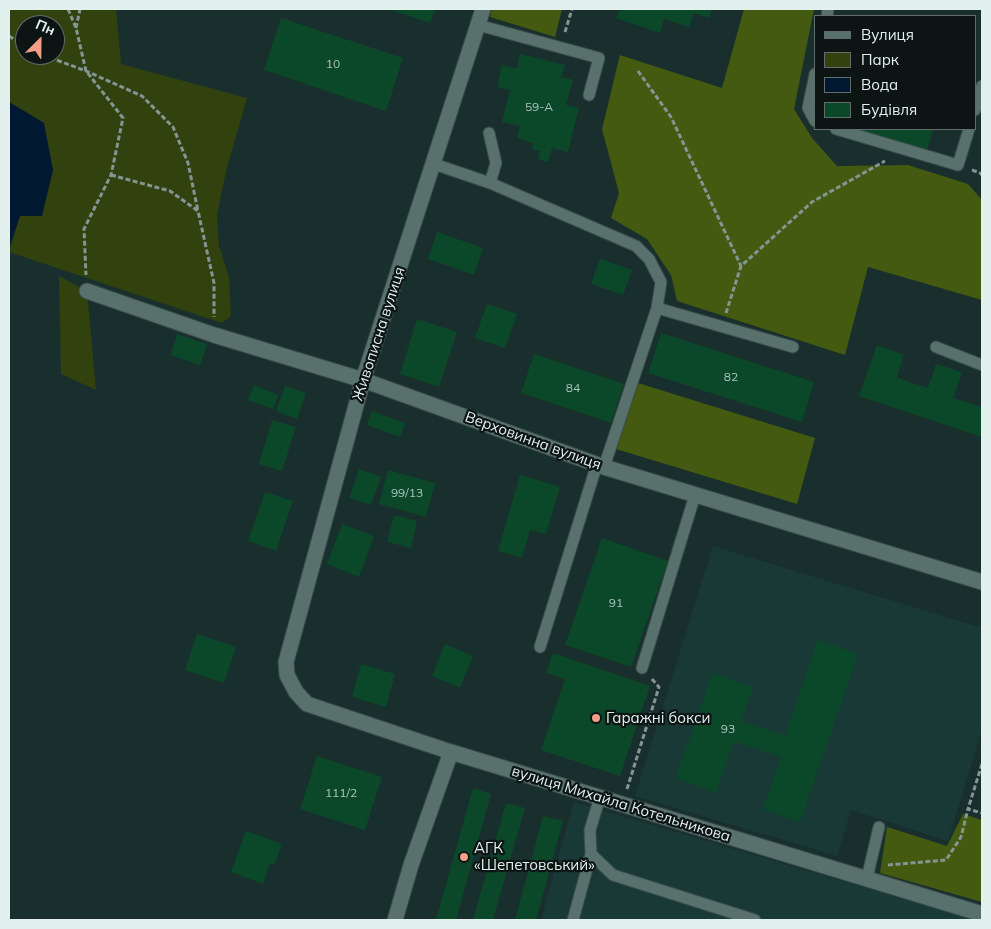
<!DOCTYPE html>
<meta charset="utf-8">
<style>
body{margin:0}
#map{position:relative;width:991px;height:929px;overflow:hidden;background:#192f2d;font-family:Mulish,sans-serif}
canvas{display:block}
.frame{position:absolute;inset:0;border:10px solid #e2f0ee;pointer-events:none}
.legend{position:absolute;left:814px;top:15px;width:162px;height:115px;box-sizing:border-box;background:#0c1514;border:1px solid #626d6b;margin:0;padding:6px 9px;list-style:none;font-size:15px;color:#e2f0ee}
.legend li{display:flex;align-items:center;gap:10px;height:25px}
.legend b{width:25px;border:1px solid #626d6b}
.north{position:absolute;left:15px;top:15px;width:50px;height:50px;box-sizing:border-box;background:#0c1514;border:1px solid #626d6b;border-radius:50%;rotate:23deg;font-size:14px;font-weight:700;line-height:20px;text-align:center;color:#e2f0ee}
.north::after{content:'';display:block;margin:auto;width:18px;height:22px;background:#f49e88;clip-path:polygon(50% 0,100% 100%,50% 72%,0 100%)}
</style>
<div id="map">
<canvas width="991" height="929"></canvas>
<div class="frame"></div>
<ul class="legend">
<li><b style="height:6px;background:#58716d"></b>Вулиця</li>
<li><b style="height:14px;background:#31420f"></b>Парк</li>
<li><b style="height:14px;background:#001931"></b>Вода</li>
<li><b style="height:14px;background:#0b4829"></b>Будівля</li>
</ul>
<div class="north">Пн</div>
</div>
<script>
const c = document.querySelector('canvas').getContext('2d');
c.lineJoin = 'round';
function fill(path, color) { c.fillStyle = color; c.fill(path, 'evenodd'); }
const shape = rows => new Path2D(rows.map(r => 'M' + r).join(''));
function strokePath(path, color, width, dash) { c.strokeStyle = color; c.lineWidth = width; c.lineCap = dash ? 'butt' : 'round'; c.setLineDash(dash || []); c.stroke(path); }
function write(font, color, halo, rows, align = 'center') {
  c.font = font + ' Mulish,sans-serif'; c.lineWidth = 4.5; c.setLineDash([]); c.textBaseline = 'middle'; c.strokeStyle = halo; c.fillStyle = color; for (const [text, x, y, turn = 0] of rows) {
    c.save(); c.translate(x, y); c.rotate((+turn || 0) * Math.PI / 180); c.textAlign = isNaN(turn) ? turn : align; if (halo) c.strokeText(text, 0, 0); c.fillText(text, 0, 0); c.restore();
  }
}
fill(shape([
 [713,546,982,628,982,729,948,841,851,810,837,856,635,796],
 [574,802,975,920,541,920]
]), '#193936');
fill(shape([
 [9,9,116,9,121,64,247,98,226,171,217,215,219,246,229,277,231,316,222,323,9,252,20,216,44,123,9,102],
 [25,25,55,25,55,55,25,55],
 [59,276,87,291,96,390,61,374]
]), '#31420f');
fill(shape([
 [492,9,562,9,555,37,490,17],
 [744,9,814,9,794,109,812,138,837,166,908,165,968,184,982,200,982,300,868,267,845,355,677,301,671,275,647,239,611,218,619,193,602,129,620,55,722,88],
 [638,383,815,438,797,504,616,449],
 [963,814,982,820,982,902,880,873,887,827,947,846]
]), '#435a10');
fill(shape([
 [9,102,44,123,53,170,42,216,20,216,9,248]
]), '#001931');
fill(shape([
 [389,9,435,9,430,23],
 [620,9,712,9,709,18,694,13,689,27,664,19,660,33,616,18],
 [281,18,403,58,386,111,264,70],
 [520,54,565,65,561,77,573,80,566,105,579,108,568,152,552,148,548,162,538,159,540,151,532,149,533,143,517,138,520,126,502,122,510,90,497,87,502,65,517,69],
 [841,129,933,129,926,154],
 [437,232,483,248,474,275,428,259],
 [600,259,632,270,623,295,591,284],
 [487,304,517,314,505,348,475,338],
 [417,319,457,332,439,387,400,374],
 [661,333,814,382,802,422,648,373],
 [177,334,207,344,200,365,171,355],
 [877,345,904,355,897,378,928,388,936,364,962,372,953,398,982,407,982,437,859,396],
 [534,354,624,384,611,423,521,393],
 [254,385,278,395,273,409,248,400],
 [285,386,306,393,297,419,276,411],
 [372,411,405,423,400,437,367,425],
 [272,420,296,427,282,471,259,464],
 [359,469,381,477,371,505,349,498],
 [388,470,435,483,426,517,379,504],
 [520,475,560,487,546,534,530,530,522,558,498,551],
 [265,492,293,501,276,551,248,541],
 [394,515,417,521,411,548,387,542],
 [342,524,374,536,359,577,327,564],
 [602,538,668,561,631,667,565,645],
 [197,634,236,647,224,683,185,670],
 [818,640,858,654,800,822,763,809,781,757,734,741,716,793,676,778,712,673,753,687,741,721,785,736],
 [445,644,473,656,460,688,432,676],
 [553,653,650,686,620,776,541,750,565,679,546,673],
 [361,664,395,674,386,707,352,697],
 [317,756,382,777,365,830,300,809],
 [473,788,491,794,456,920,436,920],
 [506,803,525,808,493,920,473,920],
 [543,816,563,821,536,920,515,920],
 [246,831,282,844,274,865,270,863,263,884,231,872]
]), '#0b4829');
const lane = shape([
 [827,16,828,9],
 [478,25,599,58,589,95],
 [815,74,808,108,815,121],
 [975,110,982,86],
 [836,129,958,165,969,129],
 [434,164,490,183,496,163,489,133],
 [490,183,636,246,649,259,661,282,657,308,604,467],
 [657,308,793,347],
 [936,347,982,365],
 [540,647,597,464],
 [642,668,695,495],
 [600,797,590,830,591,854,613,875,755,920],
 [867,878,879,827],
 [573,920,591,854]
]);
const street = shape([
 [483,9,363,380,286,662,287,675,296,692,307,704,451,752,982,914],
 [87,291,214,335,363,380,604,467,982,582],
 [395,920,411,865,451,752]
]);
strokePath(lane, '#384b49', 13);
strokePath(street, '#384b49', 17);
strokePath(shape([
 [68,9,76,28,86,71,123,118,111,175,84,229,86,275],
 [76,28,80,9],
 [565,32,572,9],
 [9,36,25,47],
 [43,55,86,71,142,96,173,127,188,163,198,211],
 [638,71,671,117,741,266],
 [972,170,980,173,982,175],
 [111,175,170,191,198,211,214,283,214,317],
 [726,313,741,266,812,202,885,161],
 [982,764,968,809,982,813],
 [627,789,659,687,651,678],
 [888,865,946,860,961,837,968,809]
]), '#849694', 3, [5, 2.5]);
strokePath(lane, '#58716d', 11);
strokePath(street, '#58716d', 15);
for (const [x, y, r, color] of [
 [596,718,5,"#f49e88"],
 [464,857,5,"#f49e88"]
]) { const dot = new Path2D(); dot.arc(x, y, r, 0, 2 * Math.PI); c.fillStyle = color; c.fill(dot); strokePath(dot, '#0c1514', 2); }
write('12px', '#acc6bd', null, [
 ["10",333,64],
 ["59-А",539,107],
 ["82",731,377],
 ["84",573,388],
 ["99/13",407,493],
 ["91",616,603],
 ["93",728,729],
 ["111/2",341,793]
]);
write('15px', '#e2f0ee', '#0c1514', [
 ["Живописна вулиця",379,334,-72],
 ["Верховинна вулиця",533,441,20],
 ["вулиця Михайла Котельникова",621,804,17]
]);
write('15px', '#e2f0ee', '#0c1514', [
 ["Гаражні бокси",606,718],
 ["АГК",474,848],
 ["«Шепетовський»",474,865]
], 'left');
</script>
